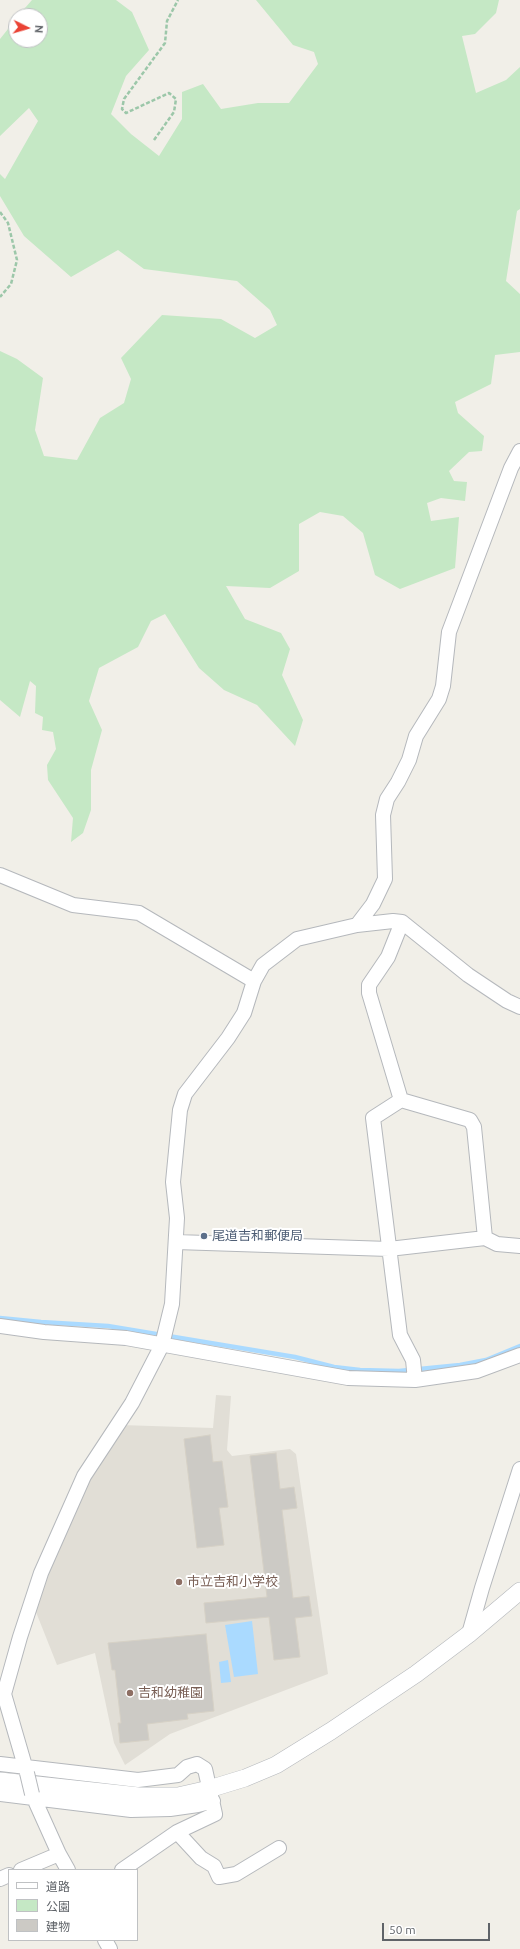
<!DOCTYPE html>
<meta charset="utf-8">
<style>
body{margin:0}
#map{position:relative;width:520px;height:1949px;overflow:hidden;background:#f1efe8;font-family:Ubuntu,"Noto Sans JP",sans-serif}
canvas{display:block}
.legend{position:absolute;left:8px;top:1869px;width:130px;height:72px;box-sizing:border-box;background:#fff;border:1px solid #bfc1c3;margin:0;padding:5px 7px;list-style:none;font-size:12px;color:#5f6368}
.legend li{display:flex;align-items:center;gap:8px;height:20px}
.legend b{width:20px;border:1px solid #bfc1c3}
.north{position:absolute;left:8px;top:8px;width:40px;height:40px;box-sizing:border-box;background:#fff;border:1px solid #bfc1c3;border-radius:50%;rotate:95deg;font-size:11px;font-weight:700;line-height:16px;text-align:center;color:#5f6368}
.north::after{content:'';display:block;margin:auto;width:14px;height:18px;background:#ea4335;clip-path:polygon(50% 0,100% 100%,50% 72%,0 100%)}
.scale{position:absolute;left:382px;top:1923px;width:108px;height:18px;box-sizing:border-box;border:2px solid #5f6368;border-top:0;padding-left:5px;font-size:12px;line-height:14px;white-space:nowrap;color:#5f6368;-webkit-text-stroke:3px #fff;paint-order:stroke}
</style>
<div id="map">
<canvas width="520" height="1949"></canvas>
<ul class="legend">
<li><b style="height:5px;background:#fff"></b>道路</li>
<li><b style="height:11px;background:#c5e8c5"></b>公園</li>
<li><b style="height:11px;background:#cccac5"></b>建物</li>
</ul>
<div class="north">N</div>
<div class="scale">50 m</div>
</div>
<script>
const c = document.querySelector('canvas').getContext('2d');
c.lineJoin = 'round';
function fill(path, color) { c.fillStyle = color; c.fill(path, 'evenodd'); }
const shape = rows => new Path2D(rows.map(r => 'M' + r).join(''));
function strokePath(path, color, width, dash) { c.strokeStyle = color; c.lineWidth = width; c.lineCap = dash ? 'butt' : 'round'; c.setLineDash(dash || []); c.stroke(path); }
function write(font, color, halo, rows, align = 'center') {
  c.font = font + ' Ubuntu,"Noto Sans JP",sans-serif'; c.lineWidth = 4; c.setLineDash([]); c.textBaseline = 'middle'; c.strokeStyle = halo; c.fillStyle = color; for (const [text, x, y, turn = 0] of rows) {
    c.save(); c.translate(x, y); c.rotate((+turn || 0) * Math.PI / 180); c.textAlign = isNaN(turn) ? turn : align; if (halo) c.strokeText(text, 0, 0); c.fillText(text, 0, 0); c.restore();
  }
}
fill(shape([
 [216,1395,231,1396,227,1450,232,1456,290,1449,296,1454,328,1674,170,1734,125,1765,114,1743,95,1653,57,1665,34,1607,52,1557,88,1479,121,1425,213,1428]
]), '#e1ded6');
fill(shape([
 [32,0,116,0,132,12,149,50,126,76,111,114,131,134,159,156,182,119,182,92,203,84,221,109,258,103,289,103,318,64,314,52,293,45,256,0,499,0,496,13,475,34,462,36,476,93,506,80,520,67,520,209,517,211,506,281,520,294,520,352,495,355,491,384,455,402,458,413,484,436,482,451,469,452,449,471,454,481,467,482,465,501,441,498,427,503,431,521,459,517,455,568,400,589,375,575,363,533,343,516,320,512,299,524,299,571,270,588,226,586,245,619,281,633,290,649,282,675,303,720,295,746,257,705,224,690,199,668,165,614,151,621,138,647,99,668,89,701,102,730,91,770,91,810,83,833,71,842,73,818,48,780,47,765,56,749,53,732,42,730,43,717,35,713,36,686,30,681,20,717,0,700,0,351,17,359,43,378,35,430,44,456,77,460,100,418,124,403,131,379,121,358,162,315,221,319,255,338,277,325,270,310,237,281,144,269,118,250,71,277,24,236,0,196,0,174,5,179,38,121,29,108,0,136,0,39,16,19,16,40,40,40,40,16,18,16]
]), '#c5e8c5');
fill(shape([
 [252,1621,258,1674,234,1677,225,1625],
 [228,1660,231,1682,221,1683,219,1662]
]), '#aadaff');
strokePath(shape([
 [0,1318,41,1322,108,1326,295,1357,334,1367,360,1370,399,1371,460,1365,486,1360,520,1346]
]), '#aadaff', 4.5);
const building = shape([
 [210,1435,213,1462,222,1461,228,1507,219,1508,224,1545,197,1548,184,1439,210,1435],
 [276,1453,280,1489,294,1487,297,1508,282,1510,293,1598,309,1596,312,1616,295,1618,300,1657,274,1660,269,1617,206,1623,204,1603,267,1597,250,1456,276,1453],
 [206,1634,214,1711,187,1714,188,1719,147,1724,149,1740,120,1743,118,1723,121,1723,115,1670,112,1670,108,1643,206,1634]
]);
fill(building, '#cccac5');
strokePath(building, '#d6d1c6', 1);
const minor = shape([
 [0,875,73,905,139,913,254,981],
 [357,925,373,904,385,879,383,815,387,799,398,782,409,760,416,736,439,699,443,686,449,632,511,468,520,451],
 [401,1100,369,993,369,985,388,957,402,922],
 [176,1242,389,1249,485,1238,497,1244,520,1246],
 [0,1326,44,1332,126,1338,348,1378,415,1380,477,1371,520,1355],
 [415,1380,413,1360,400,1335,373,1118,401,1100,470,1120,474,1127,485,1238],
 [469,1634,482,1588,520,1469],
 [0,1764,138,1780,178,1775,187,1767,197,1764,205,1769,215,1814,177,1832,122,1870],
 [27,1773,4,1694,20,1637,41,1573,84,1476,132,1403,162,1345,172,1304,177,1218,173,1182,180,1110,185,1094,228,1038,244,1013,254,981,263,965,297,939,357,925,393,921,402,922,468,975,507,1001,520,1007],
 [0,1794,131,1810,170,1809,198,1805,213,1801],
 [32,1794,59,1854,68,1870],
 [177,1832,201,1858,214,1866,219,1877,236,1874,279,1848],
 [21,1870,59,1854],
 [0,1879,9,1875],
 [105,1940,110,1949]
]);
const tertiary = shape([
 [0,1781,139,1796,178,1796,209,1789,245,1778,276,1765,331,1731,416,1674,469,1634,520,1591]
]);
strokePath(minor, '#b5b8bc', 16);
strokePath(tertiary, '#b5b8bc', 18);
strokePath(shape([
 [154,140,174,112,176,99,169,93,126,113,122,109,124,99,165,43,167,21,178,0],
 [0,212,8,223,17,260,11,284,0,297]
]), '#9cc7a9', 2.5, [4, 2]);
strokePath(minor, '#fff', 14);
strokePath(tertiary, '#fff', 17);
const minorBridge = shape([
 [27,1773,32,1794]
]);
strokePath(minorBridge, '#b5b8bc', 16, []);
strokePath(minorBridge, '#fff', 14);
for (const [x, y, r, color] of [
 [204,1236,4,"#5c6f8a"],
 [179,1582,4,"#8d6e63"],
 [130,1693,4,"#8d6e63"]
]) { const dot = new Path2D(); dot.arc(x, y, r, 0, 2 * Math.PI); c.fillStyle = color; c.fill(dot); strokePath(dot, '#fff', 1.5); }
write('13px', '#4e5e75', '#fff', [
 ["尾道吉和郵便局",212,1236]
], 'left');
write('13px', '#785e54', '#fff', [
 ["市立吉和小学校",187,1582],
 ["吉和幼稚園",138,1693]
], 'left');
</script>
